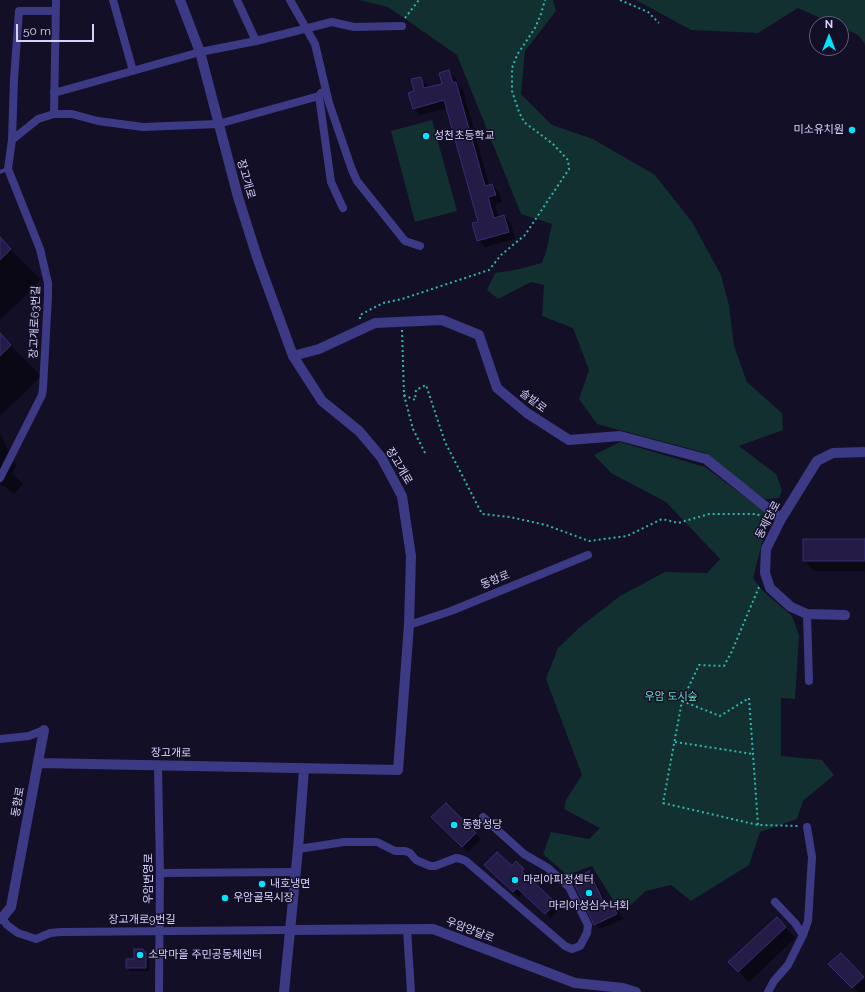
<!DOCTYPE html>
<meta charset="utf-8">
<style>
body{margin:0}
#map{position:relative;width:865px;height:992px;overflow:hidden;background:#130f26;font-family:Raleway,sans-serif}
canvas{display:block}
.north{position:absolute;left:809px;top:16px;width:40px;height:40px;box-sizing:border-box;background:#130f26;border:1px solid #625e7d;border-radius:50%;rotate:0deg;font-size:11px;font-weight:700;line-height:16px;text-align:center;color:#d9d4ff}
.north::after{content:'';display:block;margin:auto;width:14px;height:18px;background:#00e5ff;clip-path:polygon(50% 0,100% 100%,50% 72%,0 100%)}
.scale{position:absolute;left:16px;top:24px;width:78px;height:18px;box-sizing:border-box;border:2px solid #d9d4ff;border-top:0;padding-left:5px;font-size:12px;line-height:14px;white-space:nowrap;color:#d9d4ff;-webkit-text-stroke:3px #130f26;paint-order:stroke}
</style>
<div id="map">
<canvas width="865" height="992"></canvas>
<div class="north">N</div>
<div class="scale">50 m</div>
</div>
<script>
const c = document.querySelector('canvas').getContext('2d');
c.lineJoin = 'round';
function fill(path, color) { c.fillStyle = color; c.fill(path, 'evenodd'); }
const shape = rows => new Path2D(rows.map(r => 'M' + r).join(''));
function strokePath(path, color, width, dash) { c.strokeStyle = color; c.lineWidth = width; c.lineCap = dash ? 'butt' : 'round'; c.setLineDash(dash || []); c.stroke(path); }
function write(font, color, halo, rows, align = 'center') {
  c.font = font + ' Raleway,"Noto Sans KR",sans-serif'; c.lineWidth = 3; c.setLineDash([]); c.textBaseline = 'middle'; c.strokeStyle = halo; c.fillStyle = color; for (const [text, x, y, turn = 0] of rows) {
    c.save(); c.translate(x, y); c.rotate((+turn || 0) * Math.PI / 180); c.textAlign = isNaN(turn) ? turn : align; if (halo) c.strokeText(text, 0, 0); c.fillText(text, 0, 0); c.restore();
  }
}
fill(shape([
 [359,0,553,0,556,11,525,51,521,94,552,125,593,139,655,175,692,222,721,275,729,305,734,346,747,382,782,413,783,430,739,446,776,474,782,490,779,498,766,499,748,488,706,453,597,424,579,399,589,370,573,328,542,316,544,285,531,282,498,299,487,290,495,273,515,270,542,263,546,252,552,224,521,214,457,55,388,7],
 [636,0,865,0,865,44,858,35,841,27,841,24,834,24,798,8,758,33,691,30],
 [432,120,457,211,415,222,391,131],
 [620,442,705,467,769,515,753,578,763,591,792,616,799,635,795,699,781,698,781,756,822,760,834,775,803,801,797,819,760,832,749,865,691,901,671,885,646,891,628,907,616,905,592,866,567,875,543,854,551,832,589,839,600,828,564,809,566,800,582,775,546,679,558,648,580,627,620,596,665,572,707,573,720,559,666,502,611,473,594,455]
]), '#12302f');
fill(shape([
 [449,71,456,78,458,85,463,90,489,185,492,185,499,192,502,202,495,204,499,218,504,216,511,223,515,239,485,247,478,240,479,222,448,108,420,115,414,108,415,92,420,78,427,85,428,88,443,84],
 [2,241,41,280,0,320,0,243],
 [0,334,41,376,0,416],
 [0,433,16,466,12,473,23,484,14,494,0,483],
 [865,540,865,571,814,571,804,560],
 [446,804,481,839,468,852,433,817],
 [516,863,528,874,526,877,560,908,551,918,523,892,519,897,486,865,512,867],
 [589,873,594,878,607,905,612,903,617,908,622,919,600,929,595,924,581,881],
 [777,918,795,938,749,982,738,971],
 [142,950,149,956,149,971,130,971,127,967,135,960],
 [841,954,865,979,865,992,857,992,830,964]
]), '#0007');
const building = shape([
 [449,70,453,83,456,82,485,186,492,184,496,195,488,197,494,218,504,215,509,232,477,241,472,223,478,222,444,100,413,109,408,93,414,91,411,79,421,77,424,88,442,84,439,73,449,70],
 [0,237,11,249,0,260,0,237],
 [0,333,11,345,0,356,0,333],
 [803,539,865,539,865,561,803,561,803,539],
 [446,803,476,833,462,847,431,817,446,803],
 [497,852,512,866,516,861,524,869,522,871,556,903,545,914,517,888,513,892,484,865,497,852],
 [589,871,605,905,612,902,617,914,594,925,574,883,580,881,578,877,589,871],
 [777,917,786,927,738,972,728,962,777,917],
 [134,949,143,949,143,952,146,952,146,968,126,968,126,959,134,959,134,949],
 [841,953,864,977,852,988,828,964,841,953]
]);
fill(building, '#241b47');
strokePath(building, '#3b2d73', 1);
strokePath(shape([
 [620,0,648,12,659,23],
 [405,18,419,0],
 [360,319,360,315,383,303,402,299,489,270,501,255,525,235,569,169,568,160,553,144,524,122,519,112,512,91,512,68,517,55,535,28,541,14,545,0],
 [402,330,404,395,415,400,416,390,426,385,445,442,482,514,510,517,546,525,589,541,627,536,662,519,678,523,709,514,757,514,760,516],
 [404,395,413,429,426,455],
 [759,587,732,651,724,666,699,665,682,701,663,803,758,825,800,826],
 [682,701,720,716,749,698,758,825],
 [675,742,753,754]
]), '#2fb8b0', 2, [2, 3]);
strokePath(shape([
 [0,172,8,169]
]), '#3d3a85', 4);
strokePath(shape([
 [113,0,133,71],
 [237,0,256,41],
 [290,0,315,44,329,103,352,170,357,181,405,241,420,246],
 [54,93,200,52,256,41,332,22,354,27,402,26],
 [321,93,319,96,331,182,343,208],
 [54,114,56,0],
 [12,140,14,79,19,11,56,11],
 [0,478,42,395,43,388,48,296,48,283,40,249,8,169,12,140,38,119,54,114,72,114,98,121,143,127,218,124,319,96],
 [807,614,809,681],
 [409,625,451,611,588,555],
 [0,739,29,736,44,730],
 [158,765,160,873,159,992],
 [298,849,344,842,377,842,395,851,405,851,410,853,416,860,430,866,435,866,456,858,461,859,466,861,565,946,572,949,580,946,587,933,588,925,569,887,548,868,524,854,483,817],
 [160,873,296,872],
 [775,902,795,923,803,935],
 [2,918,7,925,18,933,36,939,50,933,61,932,289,930],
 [407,929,411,992],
 [768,992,774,981,788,965,803,935,808,921,812,857,807,827]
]), '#3d3a85', 8);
strokePath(shape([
 [293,356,319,349,375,323,442,320,479,335,497,388,527,413,569,440,620,436,706,459,781,519],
 [845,615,807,614,791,607,770,588,765,573,766,549,781,519,817,461,833,453,865,452],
 [38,763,398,770,409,625,411,556,402,496,381,457,359,431,322,401,293,356,258,260,238,197,200,52,180,0],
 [0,919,2,918,11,907,44,730],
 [289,930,433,929,575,983,623,988,636,992],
 [284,992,298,849,304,769]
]), '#3d3a85', 10);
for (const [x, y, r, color] of [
 [852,130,4,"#00e5ff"],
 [426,136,4,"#00e5ff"],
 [454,825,4,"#00e5ff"],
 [515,880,4,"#00e5ff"],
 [262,884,4,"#00e5ff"],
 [589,893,4,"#00e5ff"],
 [225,898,4,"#00e5ff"],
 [140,955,4,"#00e5ff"]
]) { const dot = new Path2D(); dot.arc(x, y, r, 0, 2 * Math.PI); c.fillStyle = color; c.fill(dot); strokePath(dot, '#130f26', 1.5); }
write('11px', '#d9d4ff', '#130f26', [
 ["미소유치원",844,130,"right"],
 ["성천초등학교",434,136],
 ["동항성당",462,825],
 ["마리아피정센터",523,880],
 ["내호냉면",270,884],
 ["우암골목시장",233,898],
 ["마리아성심수녀회",589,906,"center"],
 ["소막마을 주민공동체센터",148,955]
], 'left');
write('11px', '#d9d4ff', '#130f26', [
 ["장고개로",246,179,74],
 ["장고개로63번길",35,322,-88],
 ["솔밭로",533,401,37],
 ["장고개로",399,466,59],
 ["동제당로",768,520,-62],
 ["동항로",495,580,-22],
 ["장고개로",171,753,1],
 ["동항로",18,802,-80],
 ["우암번영로",149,879,-90],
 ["장고개로9번길",142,920],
 ["우암양달로",470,930,21]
]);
write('11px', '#5fe0c0', '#130f26', [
 ["우암 도시숲",671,697]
]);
</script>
